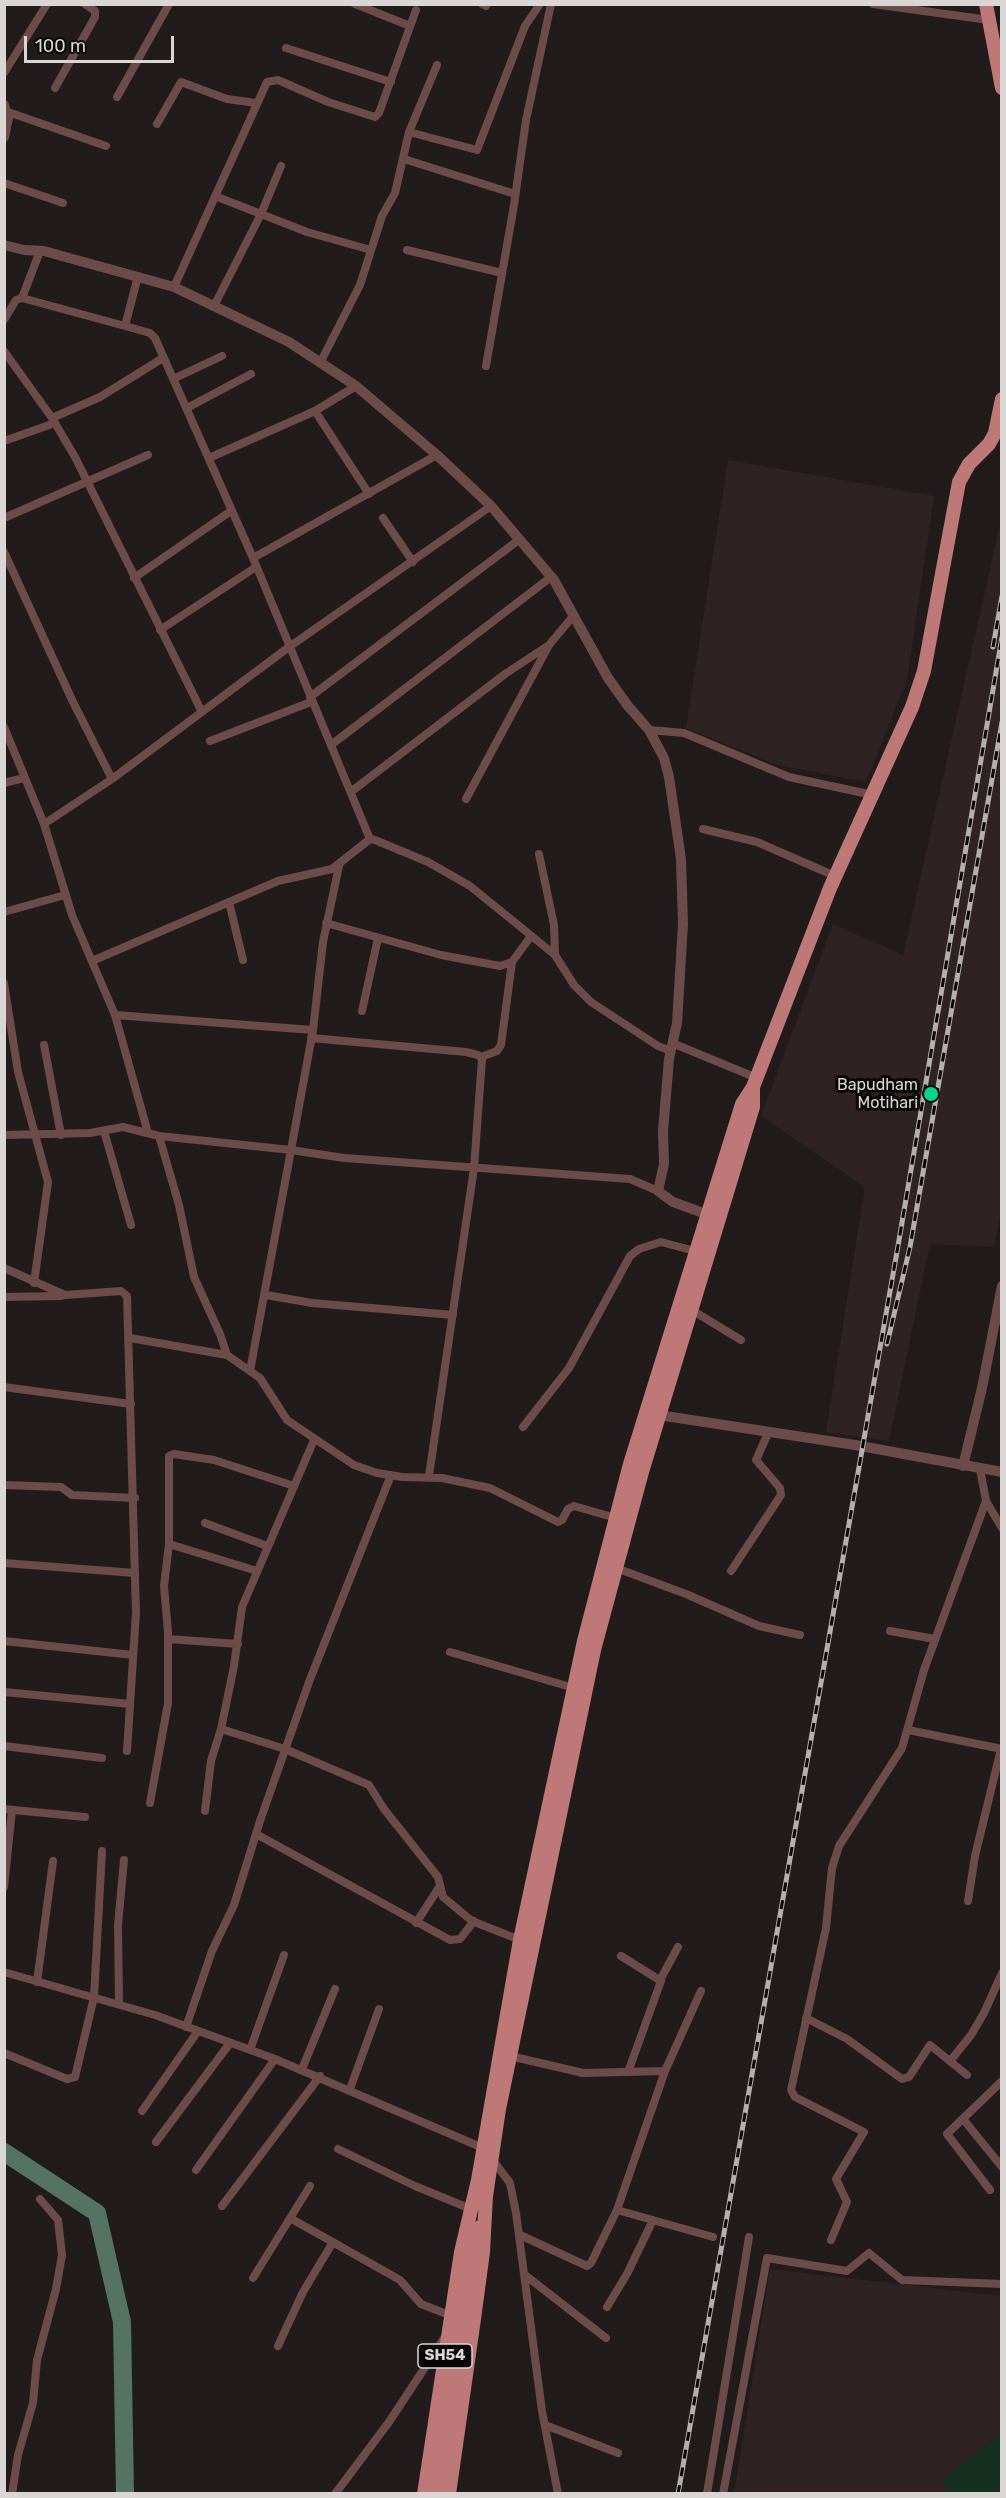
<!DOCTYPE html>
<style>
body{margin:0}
#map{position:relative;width:1006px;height:2498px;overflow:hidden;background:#211c1b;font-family:Rubik,sans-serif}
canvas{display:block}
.frame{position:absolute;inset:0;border:6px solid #dad6d6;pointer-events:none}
.scale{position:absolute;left:24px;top:36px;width:150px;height:27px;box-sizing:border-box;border:3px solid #dad6d6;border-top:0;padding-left:8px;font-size:18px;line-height:21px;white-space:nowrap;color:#dad6d6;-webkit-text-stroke:4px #090707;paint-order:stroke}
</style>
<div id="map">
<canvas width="1006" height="2498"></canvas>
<div class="frame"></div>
<div class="scale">100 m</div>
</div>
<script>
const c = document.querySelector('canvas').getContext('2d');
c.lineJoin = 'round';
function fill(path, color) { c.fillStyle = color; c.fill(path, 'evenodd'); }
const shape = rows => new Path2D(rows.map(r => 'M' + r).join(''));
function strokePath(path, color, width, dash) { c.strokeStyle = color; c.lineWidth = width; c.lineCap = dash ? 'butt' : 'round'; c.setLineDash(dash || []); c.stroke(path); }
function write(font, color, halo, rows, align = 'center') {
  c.font = font + ' Rubik,sans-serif'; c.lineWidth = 6; c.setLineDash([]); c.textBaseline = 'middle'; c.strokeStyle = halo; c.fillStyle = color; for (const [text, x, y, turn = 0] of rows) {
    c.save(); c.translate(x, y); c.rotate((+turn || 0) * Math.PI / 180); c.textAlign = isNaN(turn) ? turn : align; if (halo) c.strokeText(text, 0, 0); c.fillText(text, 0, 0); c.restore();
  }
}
fill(shape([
 [728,460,934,496,907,680,866,782,778,765,686,728],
 [1001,520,1002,1208,994,1247,930,1244,889,1441,826,1432,865,1187,761,1116,833,924,903,955],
 [770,2269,1001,2296,1001,2434,942,2480,951,2493,734,2494]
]), '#2e2322');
fill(shape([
 [1001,2434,1001,2493,951,2493,942,2480]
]), '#152f21');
strokePath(shape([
 [4,2152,97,2213,122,2322,125,2494]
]), '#557362', 18);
strokePath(shape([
 [355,4,410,26],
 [482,4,486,6],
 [873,4,989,20],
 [286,48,391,82],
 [4,73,47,4],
 [55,88,95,17,95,11,85,4],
 [117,97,169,4],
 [8,112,106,146],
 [157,124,181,82,227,99,256,103],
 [409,132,477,150,525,26,540,4],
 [404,159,515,194],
 [4,183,63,203],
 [215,196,307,232,371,250],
 [407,250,502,273],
 [138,276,125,326,150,333,155,338,253,558,370,839],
 [174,287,267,82,278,80,328,102,375,117,379,113,416,10],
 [22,298,40,251],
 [214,306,261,214,281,166],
 [4,320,16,300,22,298,125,326],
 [4,351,52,418,75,457,202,712],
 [320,363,360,285,382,216,395,193,409,132,437,65],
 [486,366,514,205,526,120,551,4],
 [173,379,222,356],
 [187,408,251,374],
 [315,411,369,494],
 [52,418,100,397,163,358],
 [4,441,55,423],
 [209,458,315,411,356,386],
 [4,518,148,455],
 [383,518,413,562],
 [4,552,73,702,112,779],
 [253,558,437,455],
 [134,578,231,511],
 [160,630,256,567],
 [310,697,520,539],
 [4,727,44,824,72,915,115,1015,148,1133],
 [649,730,684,733,789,777,873,795],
 [210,741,311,702],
 [331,745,551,577],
 [4,783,24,778],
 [352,791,505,674,549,645],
 [466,799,549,645,574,615],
 [44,824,112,779,289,647,491,506],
 [703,829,757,842,835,876],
 [539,854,554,925,555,955],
 [339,866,323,942,313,1030,291,1150,344,1158,630,1179,658,1191],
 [229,902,243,960],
 [4,912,65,895],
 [326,923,441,955,500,966,512,962,531,936],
 [92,961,278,881,332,869,370,839,375,840,428,862,470,886,555,955,574,985,591,1002,658,1046,671,1051],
 [4,983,18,1072,48,1182,34,1283],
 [362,1011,378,938],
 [115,1015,313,1030],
 [311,1038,466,1052,478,1055,482,1059,474,1168,429,1476],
 [672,1043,757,1078],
 [44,1045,61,1135],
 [481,1057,497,1051,501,1045,512,962],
 [104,1131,131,1225],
 [4,1135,90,1133,123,1127,159,1136,291,1150,250,1371],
 [159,1136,179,1205,194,1277,220,1334,227,1355],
 [4,1268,65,1295,121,1291,127,1296,136,1613,127,1751],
 [266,1295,312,1303,453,1315],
 [4,1297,61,1296],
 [690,1309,741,1340],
 [130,1338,227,1355,260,1378,287,1420,354,1465,377,1473,402,1477,442,1478,490,1488,558,1522,562,1520,568,1509,574,1506,616,1518],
 [4,1387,131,1404],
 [523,1427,569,1368,630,1256,639,1249,661,1242,695,1251],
 [980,1469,986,1501,1002,1528],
 [4,1485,61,1487,72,1495,135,1498],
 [205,1523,267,1546],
 [169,1544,257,1571],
 [4,1563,135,1573],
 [616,1568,686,1594,759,1626,800,1635],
 [731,1571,781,1495,780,1488,756,1460,769,1431],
 [890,1631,935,1639],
 [168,1639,238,1644],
 [4,1641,133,1655],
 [450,1652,574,1688],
 [4,1692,130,1704],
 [221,1729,285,1749,369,1785,384,1809,438,1877,443,1897,472,1921,520,1940],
 [908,1730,1002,1749],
 [4,1746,102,1758],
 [150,1803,168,1703,168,1632,164,1586,169,1544,169,1456,174,1454,214,1460,294,1486],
 [4,1809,85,1817],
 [205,1811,211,1761,221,1729,234,1666,242,1607,314,1440],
 [256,1834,450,1940,460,1939,474,1921],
 [4,1887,12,1810],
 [968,1901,975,1856,1001,1749],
 [416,1923,440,1886],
 [621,1956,661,1981,628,2072],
 [4,1972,155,2015,275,2059,483,2148],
 [660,1980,678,1947],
 [37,1982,53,1861],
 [119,2004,118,1925,124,1860],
 [806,2018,847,2039,902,2079,909,2077,930,2045,967,2075],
 [186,2027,212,1951,234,1905,260,1821,309,1682,391,1475],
 [250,2050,284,1955],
 [4,2053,67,2079,75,2077,94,1997,102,1851],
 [510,2056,583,2073,665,2071],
 [951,2060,971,2035,984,2013,1002,1973],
 [302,2069,335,1989],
 [350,2089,379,2009],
 [142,2111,198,2031],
 [963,2119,1002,2167],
 [156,2142,230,2043],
 [338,2149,415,2186,471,2209],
 [492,2159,510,2183,516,2213,542,2411,558,2494],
 [196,2170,275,2059],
 [990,2190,947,2134,1002,2081],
 [222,2206,320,2076],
 [617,2210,713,2237],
 [290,2218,400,2280,421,2304,452,2316],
 [520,2235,587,2266,591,2263,617,2210,665,2071,701,1991],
 [831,2240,847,2202,836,2179,864,2132,795,2097,791,2090,826,1928,832,1868,839,1846,902,1748,924,1670,986,1501],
 [525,2275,606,2338],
 [253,2278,310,2186],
 [607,2307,627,2274,653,2220],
 [278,2346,303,2292,333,2242],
 [545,2425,618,2453],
 [12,2494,18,2455,33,2403,37,2360,56,2289,62,2255,58,2220,40,2199],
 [335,2494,389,2422,445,2337],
 [707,2494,749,2237],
 [723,2494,767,2258,847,2271,869,2253,902,2280,1002,2284]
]), '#6d4b4a', 8);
strokePath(shape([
 [4,105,8,118,4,137],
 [4,245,24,250,44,251,174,287,289,342,356,386,437,455,491,506,554,580,608,678,628,706,649,730,664,758,669,777,681,859,683,924,677,1023,669,1059,663,1131,664,1164,658,1191,673,1202,706,1214],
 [652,1414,855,1445,1002,1472],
 [963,1466,982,1388,1002,1286]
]), '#6d4b4a', 10);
strokePath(shape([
 [986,4,1002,88],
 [424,2494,461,2252,478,2180,520,1940,584,1641,630,1464,742,1104,753,1087,830,888,912,707,924,671,959,482,969,464,989,444,995,433,1002,399],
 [438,2494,475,2234,480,2227],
 [449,2494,474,2319,483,2252,486,2196,499,2109,594,1650,642,1472,753,1107,753,1089]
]), '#be7877', 14);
const rail = shape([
 [993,647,1002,596],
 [887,1344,910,1247,1002,722],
 [678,2494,898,1246,1002,637]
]);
strokePath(rail, '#b4b0af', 5);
strokePath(rail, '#090707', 3, [9]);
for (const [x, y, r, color] of [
 [931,1094,8,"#00d98c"]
]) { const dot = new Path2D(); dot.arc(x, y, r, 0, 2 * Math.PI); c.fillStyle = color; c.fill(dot); strokePath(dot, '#090707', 2); }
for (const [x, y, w] of [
 [445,2356,54]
]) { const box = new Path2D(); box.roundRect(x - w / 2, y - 12, w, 24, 4.5); c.fillStyle = '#090707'; c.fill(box); strokePath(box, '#dad6d6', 1.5); }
write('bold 15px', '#dad6d6', null, [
 ["SH54",445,2356]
]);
write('16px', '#dad6d6', '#090707', [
 ["Bapudham",918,1085],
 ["Motihari",918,1103]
], 'right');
</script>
